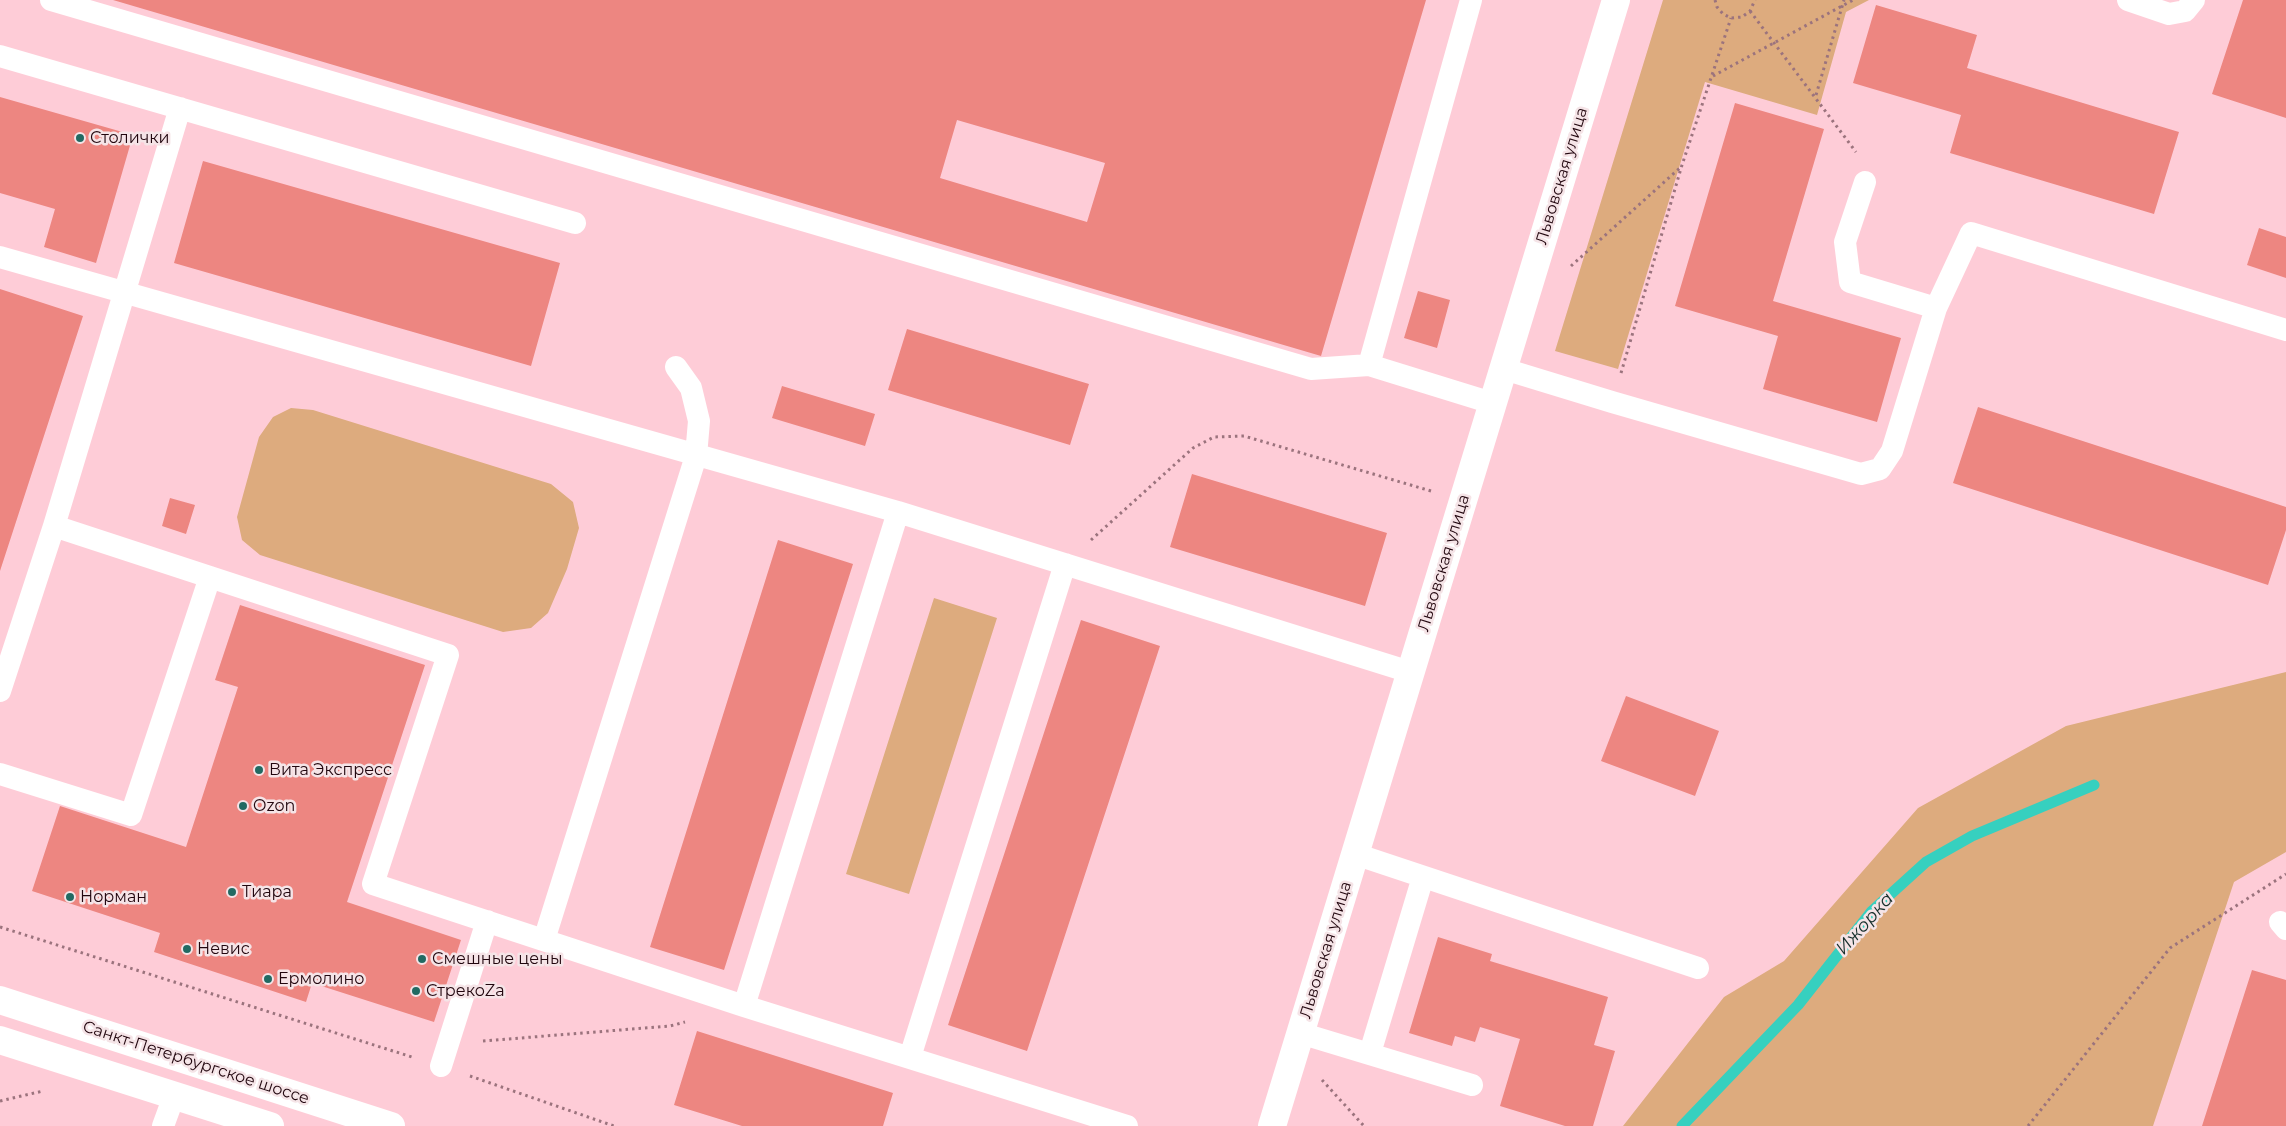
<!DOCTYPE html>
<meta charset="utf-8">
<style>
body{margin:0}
canvas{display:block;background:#feccd7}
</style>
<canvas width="2286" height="1126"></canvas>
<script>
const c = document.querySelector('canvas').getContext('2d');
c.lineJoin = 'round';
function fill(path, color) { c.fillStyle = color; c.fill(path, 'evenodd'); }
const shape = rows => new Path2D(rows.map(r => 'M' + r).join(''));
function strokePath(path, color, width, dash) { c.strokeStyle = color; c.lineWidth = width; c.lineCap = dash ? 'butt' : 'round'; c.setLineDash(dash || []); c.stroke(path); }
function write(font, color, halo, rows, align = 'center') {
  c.font = font + ' Montserrat,sans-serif'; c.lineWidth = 5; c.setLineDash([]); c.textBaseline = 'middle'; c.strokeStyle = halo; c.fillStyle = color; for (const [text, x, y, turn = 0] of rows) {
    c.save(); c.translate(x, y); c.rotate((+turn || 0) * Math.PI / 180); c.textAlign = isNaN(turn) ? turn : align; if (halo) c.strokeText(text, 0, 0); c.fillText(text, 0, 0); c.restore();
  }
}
fill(shape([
 [1663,0,1869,0,1846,12,1817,115,1705,82,1618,369,1555,351],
 [291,408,313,410,551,484,573,502,579,528,567,569,548,613,531,628,503,632,260,555,242,540,237,517,259,437,273,417],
 [934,598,997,618,909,894,846,874],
 [2286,672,2286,852,2234,882,2153,1126,1623,1126,1724,997,1784,961,1918,808,2066,726]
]), '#ddab7e');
strokePath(shape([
 [1682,1126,1798,1005,1872,911,1926,862,1972,836,2094,785]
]), '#36d0bf', 11);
fill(shape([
 [113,0,1426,0,1321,356],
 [957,120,1105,163,1087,222,940,178],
 [2243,0,2286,0,2286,118,2212,94],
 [1876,5,1977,35,1967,68,2179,132,2154,214,1950,153,1961,115,1853,83],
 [0,97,133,135,96,263,44,247,55,209,0,193],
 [1735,103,1824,129,1773,301,1901,338,1877,422,1763,389,1778,336,1675,306],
 [203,161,560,263,531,366,174,263],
 [2259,228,2286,237,2286,278,2247,265],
 [0,289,83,316,0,571],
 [1418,291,1450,300,1437,348,1404,338],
 [907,329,1089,384,1070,445,888,390],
 [782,386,875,414,865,446,772,418],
 [1978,407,2286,507,2286,530,2268,585,1953,483],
 [1192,474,1387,533,1365,606,1170,547],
 [170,498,195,505,186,534,162,526],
 [778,540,853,564,724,970,650,947],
 [240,605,425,665,347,902,461,940,434,1022,312,983,306,1002,154,952,160,933,32,891,60,806,186,847,238,687,215,680],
 [1081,620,1160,646,1027,1051,948,1025],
 [1626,696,1719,731,1695,796,1601,761],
 [1438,937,1492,954,1490,961,1608,997,1594,1045,1615,1051,1593,1126,1565,1126,1500,1106,1520,1039,1480,1027,1475,1042,1455,1036,1452,1046,1409,1033],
 [2252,970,2286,980,2286,1126,2202,1126],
 [697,1031,893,1093,883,1126,742,1126,674,1105]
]), '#ed8681');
strokePath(shape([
 [1715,0,1717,7,1723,14,1731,18,1742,17,1750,11,1755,0],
 [1750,11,1856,152],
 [1713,76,1853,0],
 [1816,95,1844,0],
 [1571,266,1682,166],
 [1621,373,1682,165,1731,18],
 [1091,540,1193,448,1214,437,1244,436,1431,491],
 [0,927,412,1057],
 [483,1041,670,1026,685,1022],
 [470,1076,614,1126],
 [1322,1080,1364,1126],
 [0,1101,43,1091],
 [2028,1126,2170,948,2286,874]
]), '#9b737d', 3, [2.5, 4]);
strokePath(shape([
 [51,0,1311,369,1369,365],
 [1471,0,1369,365,1492,403],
 [2128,0,2169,14,2185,11,2194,0],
 [0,56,575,223],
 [1865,182,1845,242,1850,282,1936,308],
 [0,257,898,512,1410,672],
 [1504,369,1612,402,1861,474,1880,469,1892,451,1936,308,1971,233,2286,330],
 [54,526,448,655,373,884,744,1006,1127,1126],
 [0,691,54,526,180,108],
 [0,774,131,815,210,577],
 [1355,854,1698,968],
 [2280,922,2286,929],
 [544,940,696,456,699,421,691,388,676,367],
 [744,1006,898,512],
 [1300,1033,1472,1085],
 [1370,1053,1423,877],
 [910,1057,1065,564],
 [441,1066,487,921],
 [163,1126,174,1096]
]), '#fff', 22);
strokePath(shape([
 [1272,1126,1616,0]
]), '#fff', 28);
strokePath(shape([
 [0,1000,391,1126],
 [0,1040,270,1126]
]), '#fff', 28);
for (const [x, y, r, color] of [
 [80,138,5,"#226a62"],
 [259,770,5,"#226a62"],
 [243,806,5,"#226a62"],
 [232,892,5,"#226a62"],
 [70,897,5,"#226a62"],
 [187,949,5,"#226a62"],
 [422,959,5,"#226a62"],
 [268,979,5,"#226a62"],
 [416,991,5,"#226a62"]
]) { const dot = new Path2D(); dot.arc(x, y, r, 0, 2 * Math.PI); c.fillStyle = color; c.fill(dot); strokePath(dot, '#f5e4e7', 2); }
write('16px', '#21060e', '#f5e4e7', [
 ["Столички",90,138],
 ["Вита Экспресс",269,770],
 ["Ozon",253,806],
 ["Тиара",242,892],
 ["Норман",80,897],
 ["Невис",197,949],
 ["Смешные цены",432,959],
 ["Ермолино",278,979],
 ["СтрекоZа",426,991]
], 'left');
write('16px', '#21060e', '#f5e4e7', [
 ["Львовская улица",1562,176,-73],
 ["Львовская улица",1444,563,-73],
 ["Львовская улица",1326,950,-73],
 ["Санкт-Петербургское шоссе",196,1063,18]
]);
write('italic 18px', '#172f2c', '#f5e4e7', [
 ["Ижорка",1865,924,-48]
]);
</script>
